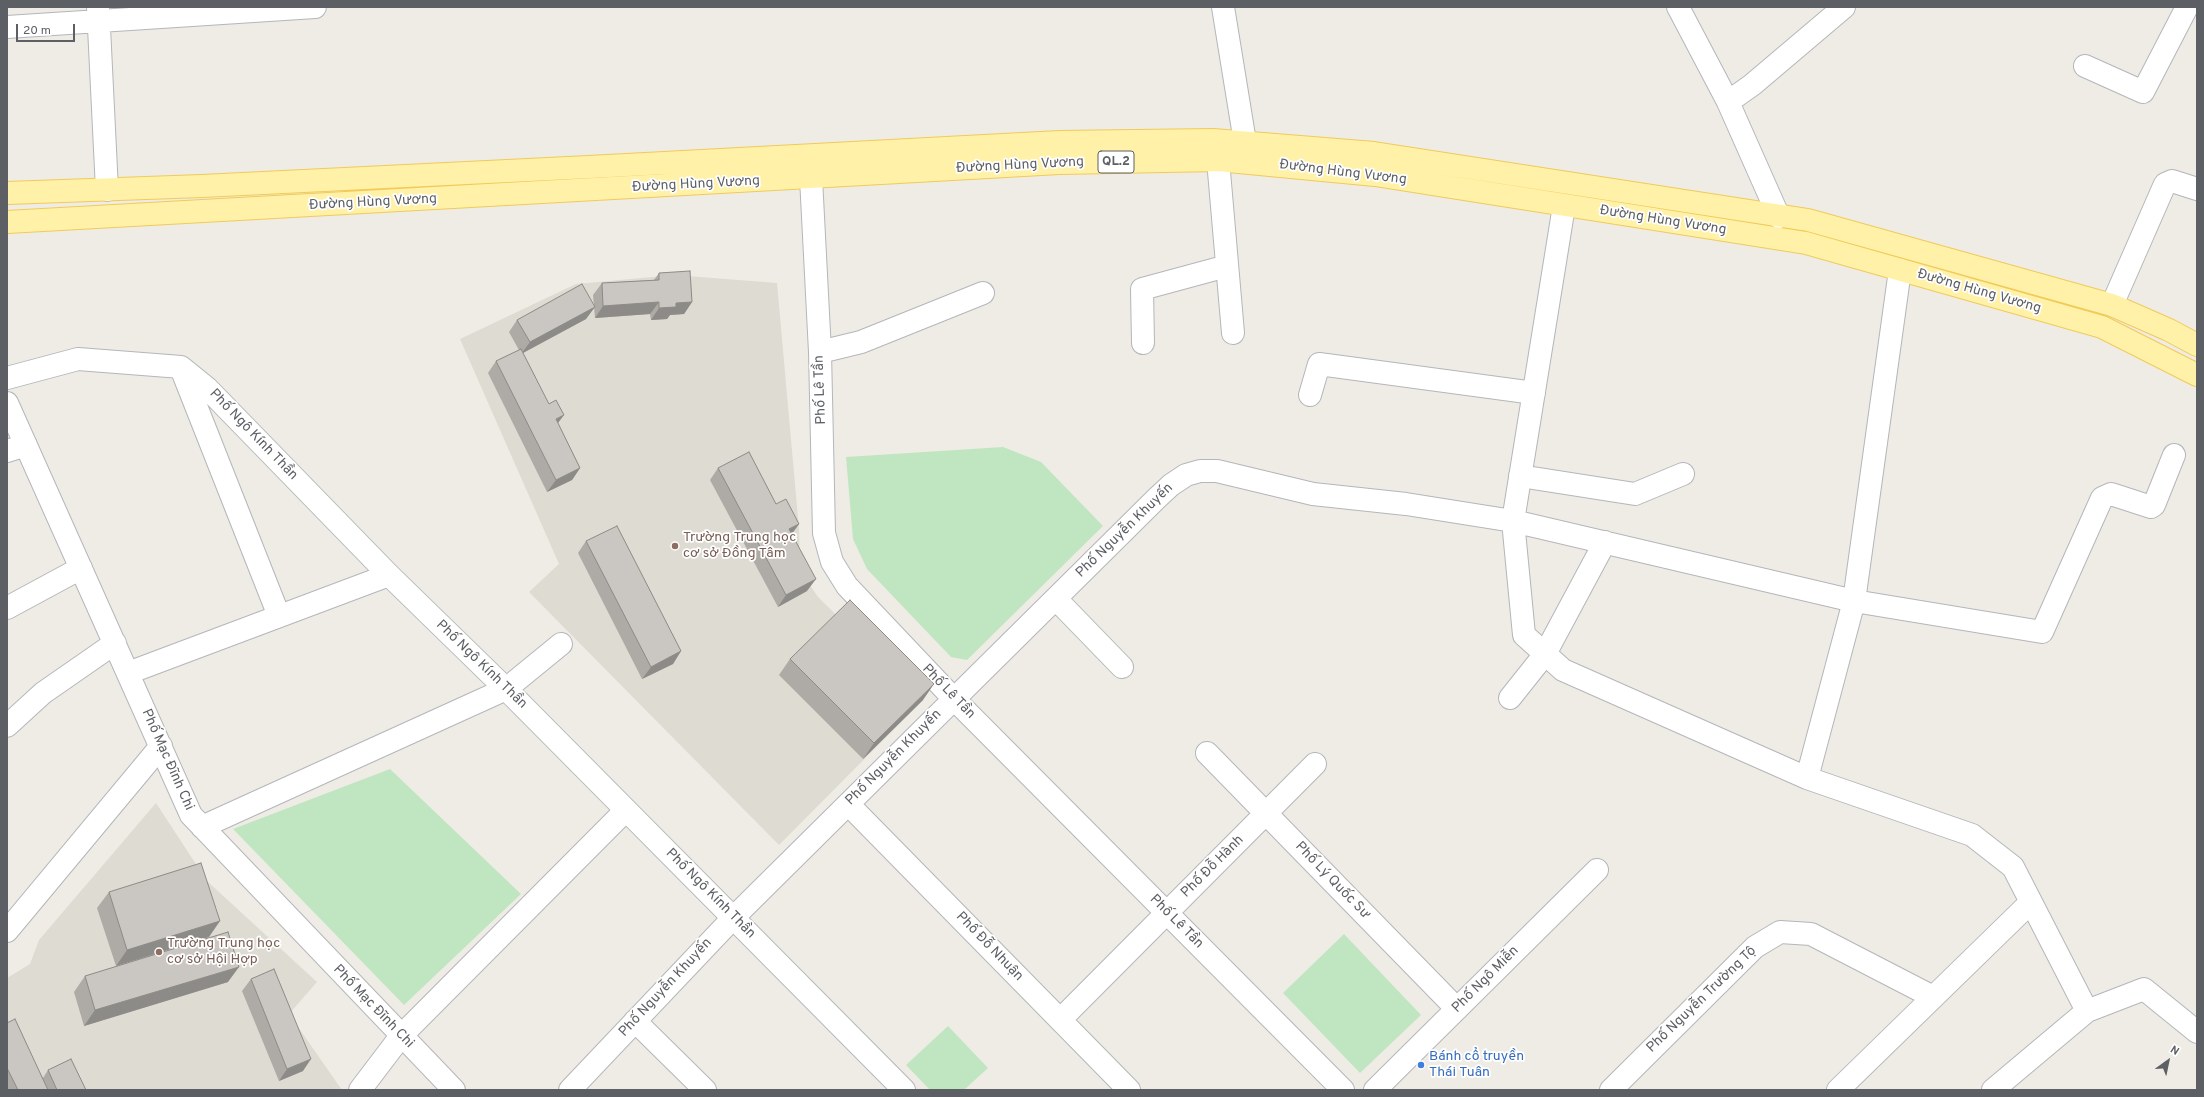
<!DOCTYPE html>
<meta charset="utf-8">
<style>
body{margin:0}
#map{position:relative;width:2204px;height:1097px;overflow:hidden;background:#eeece4;font-family:Overpass,sans-serif}
canvas{display:block}
.frame{position:absolute;inset:0;border:8px solid #5c5f64;pointer-events:none}
.north{position:absolute;left:2148px;top:1041px;width:40px;height:40px;-webkit-text-stroke:3px #fff;paint-order:stroke;rotate:33deg;font-size:11px;font-weight:700;line-height:16px;text-align:center;color:#5c5f64}
.north::after{content:'';display:block;margin:auto;width:14px;height:18px;background:#5c5f64;clip-path:polygon(50% 0,100% 100%,50% 72%,0 100%)}
.scale{position:absolute;left:16px;top:24px;width:59px;height:18px;box-sizing:border-box;border:2px solid #5c5f64;border-top:0;padding-left:5px;font-size:12px;line-height:14px;white-space:nowrap;color:#5c5f64;-webkit-text-stroke:3px #fff;paint-order:stroke}
</style>
<div id="map">
<canvas width="2204" height="1097"></canvas>
<div class="frame"></div>
<div class="north">N</div>
<div class="scale">20 m</div>
</div>
<script>
const c = document.querySelector('canvas').getContext('2d');
c.lineJoin = 'round';
function fill(path, color) { c.fillStyle = color; c.fill(path, 'evenodd'); }
const shape = rows => new Path2D(rows.map(r => 'M' + r).join(''));
function strokePath(path, color, width, dash) { c.strokeStyle = color; c.lineWidth = width; c.lineCap = dash ? 'butt' : 'round'; c.setLineDash(dash || []); c.stroke(path); }
function write(font, color, halo, rows, align = 'center') {
  c.font = font + ' Overpass,sans-serif'; c.lineWidth = 3.5; c.setLineDash([]); c.textBaseline = 'middle'; c.strokeStyle = halo; c.fillStyle = color; for (const [text, x, y, turn = 0] of rows) {
    c.save(); c.translate(x, y); c.rotate((+turn || 0) * Math.PI / 180); c.textAlign = isNaN(turn) ? turn : align; if (halo) c.strokeText(text, 0, 0); c.fillText(text, 0, 0); c.restore();
  }
}
fill(shape([
 [674,275,777,283,799,529,800,570,818,597,923,700,779,845,529,592,559,564,460,339,576,284],
 [156,803,207,881,317,982,289,1014,342,1090,7,1090,7,978,30,964,39,940]
]), '#dedbd2');
fill(shape([
 [1003,447,1041,462,1103,526,967,660,951,657,867,569,853,539,846,457],
 [390,769,521,894,404,1005,233,829],
 [1344,934,1421,1015,1360,1073,1283,993],
 [948,1026,988,1068,964,1090,930,1090,906,1065]
]), '#c0e6c1');
const minor = shape([
 [98,7,107,190],
 [1223,7,1245,142],
 [1678,7,1728,102],
 [7,27,315,7],
 [2085,66,2143,92,2187,7],
 [1218,160,1233,333],
 [811,178,820,352,824,533,832,562,847,586,954,699,1343,1090],
 [1564,206,1513,521,1524,635,1563,670,1807,778,1972,835,2013,867,2087,1011],
 [1779,217,1728,102,1752,85,1844,7],
 [2112,305,2165,184,2172,181,2197,189],
 [1143,343,1142,289,1227,266],
 [820,352,861,342,983,293],
 [181,368,279,616],
 [7,378,78,359,181,367,207,388,389,575,506,689,904,1090],
 [1310,395,1319,364,1534,393],
 [7,403,191,815,454,1090],
 [7,451,26,445],
 [1520,476,1635,494,1683,474],
 [1056,599,1122,667],
 [7,608,81,568],
 [128,673,389,575],
 [1510,698,1545,654,1605,542],
 [7,726,43,693,115,643],
 [1207,753,1457,1009],
 [1807,778,1854,601,1900,270],
 [848,804,1129,1090],
 [202,827,506,689,561,644],
 [7,931,161,746],
 [1060,1020,1315,764],
 [635,1021,705,1090],
 [360,1090,401,1036,626,810],
 [570,1090,733,918,1157,498,1171,485,1186,475,1200,471,1217,471,1313,494,1406,504,1513,521,1854,601,2042,632,2102,498,2111,494,2151,507,2154,505,2174,455],
 [1375,1090,1597,870],
 [1611,1090,1755,947,1780,932,1811,934,1933,997],
 [1838,1090,2031,902],
 [1993,1090,2087,1011,2144,989,2197,1032]
]);
const major = shape([
 [7,193,202,186,589,167,1060,142,1213,140,1374,153,1808,220,2112,305,2169,330,2197,345],
 [7,222,1059,163,1218,160,1375,175,1806,243,2102,327,2197,375]
]);
strokePath(minor, '#b4b6bb', 24);
strokePath(major, '#f1ca5a', 24);
strokePath(minor, '#fff', 22);
strokePath(major, '#fff2a8', 22);
fill(shape([
 [659,273,692,302,684,314,670,315,667,319,651,320,650,314,595,318,594,307,586,319,523,353,580,468,572,480,547,492,488,373,496,361,519,350,509,332,517,320,594,306,593,295,602,283,654,280],
 [718,468,776,504,799,524,792,534,807,591,778,607,710,480],
 [586,541,681,651,673,664,642,679,578,553],
 [790,659,923,700,863,759,779,675],
 [109,892,209,937,116,966,97,908],
 [85,976,228,982,84,1026,74,992],
 [251,979,303,1071,279,1081,242,991],
 [7,1023,43,1078,48,1070,86,1090,7,1090]
]), '#aeaaa6');
fill(shape([
 [659,302,650,314,595,318,603,306],
 [692,302,684,314,670,315,667,319,651,320,659,308,676,303],
 [595,307,586,319,521,354,530,342],
 [564,415,555,427,556,419],
 [580,468,572,480,547,492,556,480],
 [799,524,790,536,789,529],
 [816,579,807,591,778,607,786,595],
 [681,651,673,664,642,679,651,667],
 [934,684,923,700,863,759,874,743],
 [220,921,209,937,116,966,127,950],
 [239,967,228,982,84,1026,95,1010],
 [311,1059,303,1071,279,1081,287,1069]
]), '#8d8b87');
const building = shape([
 [690,271,692,302,676,303,676,307,659,308,659,302,603,306,602,283,659,280,659,273,690,271],
 [582,284,595,307,530,342,517,320,582,284],
 [521,349,549,404,556,400,564,415,556,419,580,468,556,480,496,361,521,349],
 [749,452,776,504,786,499,799,524,789,529,816,579,786,595,718,468,749,452],
 [617,526,681,651,651,667,586,541,617,526],
 [850,600,934,684,874,743,790,659,850,600],
 [201,863,220,921,127,950,109,892,201,863],
 [228,932,239,967,95,1010,85,976,228,932],
 [274,969,311,1059,287,1069,251,979,274,969],
 [15,1019,48,1090,18,1090,7,1068,7,1023,15,1019],
 [71,1059,86,1090,57,1090,48,1070,71,1059]
]);
fill(building, '#cac6c1');
strokePath(building, '#8d8b87', 1);
for (const [x, y, r, color] of [
 [675,546,4,"#8d6e63"],
 [159,952,4,"#8d6e63"],
 [1421,1065,4,"#3f7fe0"]
]) { const dot = new Path2D(); dot.arc(x, y, r, 0, 2 * Math.PI); c.fillStyle = color; c.fill(dot); strokePath(dot, '#fff', 1.5); }
for (const [x, y, w] of [
 [1116,162,36]
]) { const box = new Path2D(); box.roundRect(x - w / 2, y - 11, w, 22, 3); c.fillStyle = '#fff'; c.fill(box); strokePath(box, '#5c5f64', 1); }
write('bold 13px', '#5c5f64', null, [
 ["QL.2",1116,162]
]);
write('14px', '#5c5f64', '#fff', [
 ["Đường Hùng Vương",1020,166,-3],
 ["Đường Hùng Vương",1343,173,7],
 ["Đường Hùng Vương",696,185,-3],
 ["Đường Hùng Vương",373,203,-3],
 ["Đường Hùng Vương",1663,221,9],
 ["Đường Hùng Vương",1979,292,16],
 ["Phố Lê Tần",821,390,-92],
 ["Phố Ngô Kính Thần",253,435,46],
 ["Phố Nguyễn Khuyến",1125,531,-44],
 ["Phố Ngô Kính Thần",481,665,44],
 ["Phố Lê Tần",948,692,46],
 ["Phố Nguyễn Khuyến",894,758,-45],
 ["Phố Mạc Đĩnh Chi",167,760,66],
 ["Phố Đỗ Hành",1213,867,-45],
 ["Phố Lý Quốc Sư",1332,881,46],
 ["Phố Ngô Kính Thần",710,894,45],
 ["Phố Lê Tần",1176,922,45],
 ["Phố Đỗ Nhuận",989,947,46],
 ["Phố Ngô Miễn",1486,980,-45],
 ["Phố Nguyễn Khuyến",666,988,-47],
 ["Phố Nguyễn Trường Tộ",1702,1000,-44],
 ["Phố Mạc Đĩnh Chi",373,1007,46]
]);
write('14px', '#785e54', '#fff', [
 ["Trường Trung học",683,538],
 ["cơ sở Đồng Tâm",683,554],
 ["Trường Trung học",167,944],
 ["cơ sở Hội Hợp",167,960]
], 'left');
write('14px', '#366cbe', '#fff', [
 ["Bánh cổ truyền",1429,1057],
 ["Thái Tuân",1429,1073]
], 'left');
</script>
